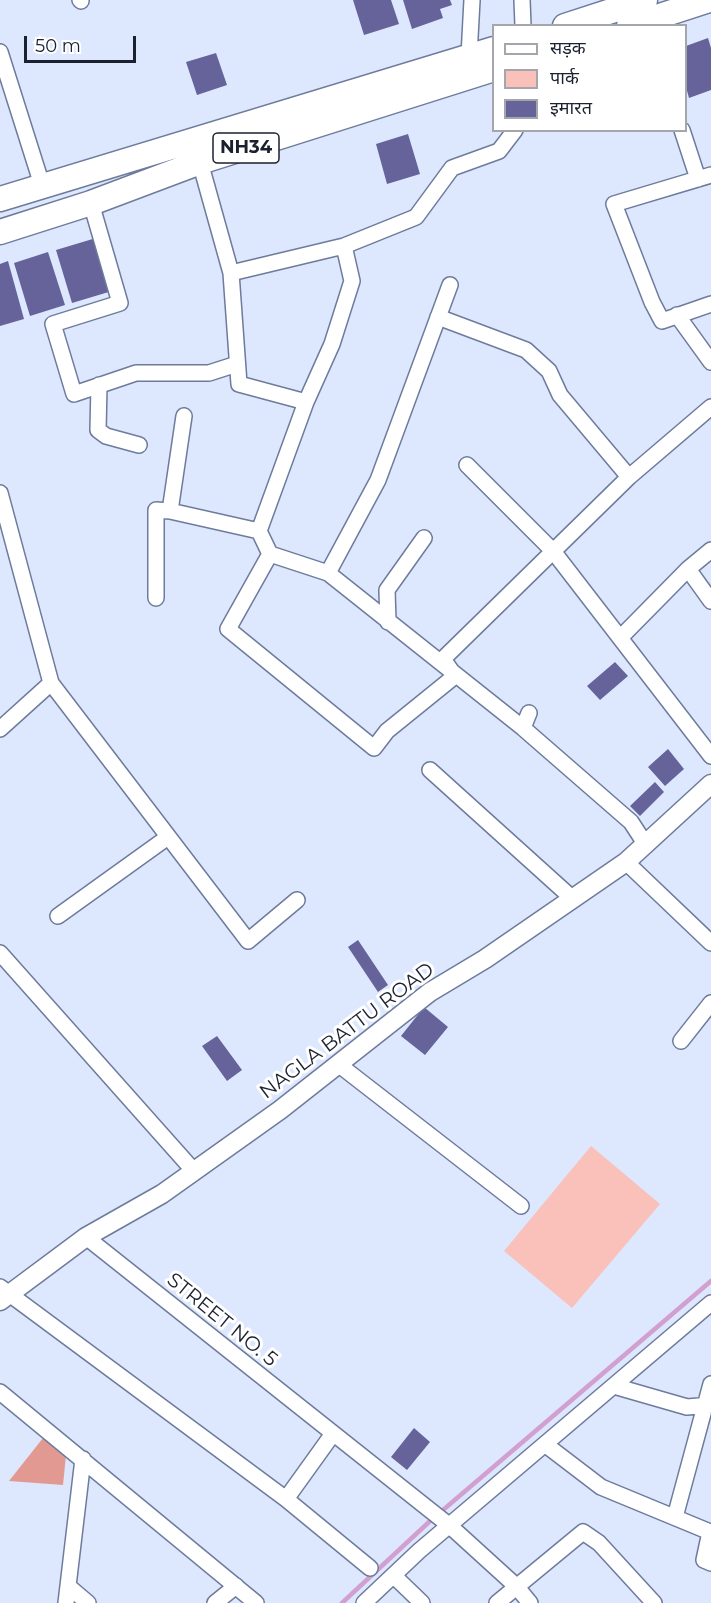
<!DOCTYPE html>
<meta charset="utf-8">
<style>
body{margin:0}
#map{position:relative;width:711px;height:1603px;overflow:hidden;background:#dde7fd;font-family:Montserrat,"Noto Sans Devanagari",sans-serif}
canvas{display:block}
.legend{position:absolute;left:492px;top:24px;width:195px;height:108px;box-sizing:border-box;background:#fff;border:2px solid #a4a6ab;margin:0;padding:8px 10px;list-style:none;font-size:18px;color:#1b212e}
.legend li{display:flex;align-items:center;gap:12px;height:30px}
.legend b{width:30px;border:2px solid #a4a6ab}
.scale{position:absolute;left:24px;top:36px;width:112px;height:27px;box-sizing:border-box;border:3px solid #1b212e;border-top:0;padding-left:8px;font-size:18px;line-height:21px;white-space:nowrap;color:#1b212e;-webkit-text-stroke:4px #fff;paint-order:stroke}
</style>
<div id="map">
<canvas width="711" height="1603"></canvas>
<ul class="legend">
<li><b style="height:8px;background:#fff"></b>सड़क</li>
<li><b style="height:16px;background:#f9c1ba"></b>पार्क</li>
<li><b style="height:16px;background:#66639b"></b>इमारत</li>
</ul>
<div class="scale">50 m</div>
</div>
<script>
const c = document.querySelector('canvas').getContext('2d');
c.lineJoin = 'round';
function fill(path, color) { c.fillStyle = color; c.fill(path, 'evenodd'); }
const shape = rows => new Path2D(rows.map(r => 'M' + r).join(''));
function strokePath(path, color, width, dash) { c.strokeStyle = color; c.lineWidth = width; c.lineCap = dash ? 'butt' : 'round'; c.setLineDash(dash || []); c.stroke(path); }
function write(font, color, halo, rows, align = 'center') {
  c.font = font + ' Montserrat,sans-serif'; c.lineWidth = 6; c.setLineDash([]); c.textBaseline = 'middle'; c.strokeStyle = halo; c.fillStyle = color; for (const [text, x, y, turn = 0] of rows) {
    c.save(); c.translate(x, y); c.rotate((+turn || 0) * Math.PI / 180); c.textAlign = isNaN(turn) ? turn : align; if (halo) c.strokeText(text, 0, 0); c.fillText(text, 0, 0); c.restore();
  }
}
fill(shape([
 [591,1146,660,1204,572,1308,504,1251]
]), '#f9c1ba');
fill(shape([
 [43,1438,66,1455,63,1485,9,1481]
]), '#e19992');
strokePath(shape([
 [342,1603,429,1522,711,1281]
]), '#d1a0d1', 4.5);
fill(shape([
 [353,0,391,0,399,24,364,35],
 [403,0,450,0,452,5,440,9,443,18,412,29],
 [708,38,711,48,711,90,689,98,686,87,686,46],
 [216,53,227,85,197,95,186,62],
 [408,134,420,174,387,184,376,144],
 [96,238,112,291,72,303,56,250],
 [48,252,65,305,30,316,14,263],
 [8,261,24,319,0,326,0,264],
 [615,662,628,676,600,700,587,686],
 [668,749,684,769,665,786,648,767],
 [655,782,664,792,640,816,630,806],
 [358,940,388,985,378,992,348,947],
 [424,1007,448,1027,425,1055,401,1036],
 [217,1036,242,1070,227,1081,202,1046],
 [414,1428,430,1442,407,1470,391,1457]
]), '#66639b');
const minor = shape([
 [80,0,81,1],
 [522,0,523,26],
 [0,52,42,185],
 [469,56,472,0],
 [682,130,698,179],
 [200,162,231,273,239,384,306,402,259,531,270,554,228,629,374,748,387,731,455,676,443,659,629,477,711,407],
 [711,175,614,204,652,302,662,321,711,304],
 [91,203,120,303,53,324,74,394,136,373,209,373,237,364],
 [231,273,344,246,416,217,452,168,499,151,515,130],
 [677,315,711,362],
 [438,317,526,350,549,371,560,395,629,477],
 [99,385,98,430,106,436,139,445],
 [306,402,332,344,352,281,344,246],
 [184,416,170,511,259,531],
 [467,465,553,551,711,756],
 [0,493,51,683,248,941,297,900],
 [270,554,328,573,523,728,631,822,646,845],
 [688,569,711,601],
 [328,573,378,480,450,285],
 [156,598,156,510,170,511],
 [388,622,387,590,424,538],
 [621,637,688,569,711,550],
 [523,728,529,713],
 [0,729,51,683],
 [430,770,573,899],
 [626,862,711,943],
 [58,916,168,837],
 [0,953,193,1170],
 [681,1041,711,1003],
 [338,1064,521,1206],
 [86,1237,450,1526,516,1586,530,1603],
 [0,1287,286,1499,370,1568],
 [614,1386,687,1407,711,1405],
 [0,1392,256,1603],
 [546,1445,601,1487,710,1532,704,1560,711,1563],
 [286,1499,332,1435],
 [675,1517,711,1384],
 [394,1576,422,1603],
 [68,1586,88,1603],
 [66,1603,83,1459],
 [215,1603,236,1586],
 [364,1603,419,1551,711,1303],
 [497,1603,583,1532,599,1543,654,1603]
]);
const tertiary = shape([
 [0,1301,86,1237,162,1194,280,1110,430,992,485,959,626,862,711,784]
]);
const trunk = shape([
 [565,26,645,0],
 [629,26,709,0],
 [0,199,494,49],
 [0,232,91,203,200,162,494,69]
]);
strokePath(minor, '#6d7b9c', 18);
strokePath(tertiary, '#6d7b9c', 21);
strokePath(trunk, '#6d7b9c', 27);
strokePath(minor, '#fff', 15);
strokePath(tertiary, '#fff', 18);
strokePath(trunk, '#fff', 24);
for (const [x, y, w] of [
 [246,148,66]
]) { const box = new Path2D(); box.roundRect(x - w / 2, y - 15, w, 30, 4.5); c.fillStyle = '#fff'; c.fill(box); strokePath(box, '#1b212e', 1.5); }
write('bold 18px', '#1b212e', null, [
 ["NH34",246,148]
]);
write('20px', '#1b212e', '#fff', [
 ["NAGLA BATTU ROAD",347,1031,-37],
 ["STREET NO. 5",222,1320,39]
]);
</script>
